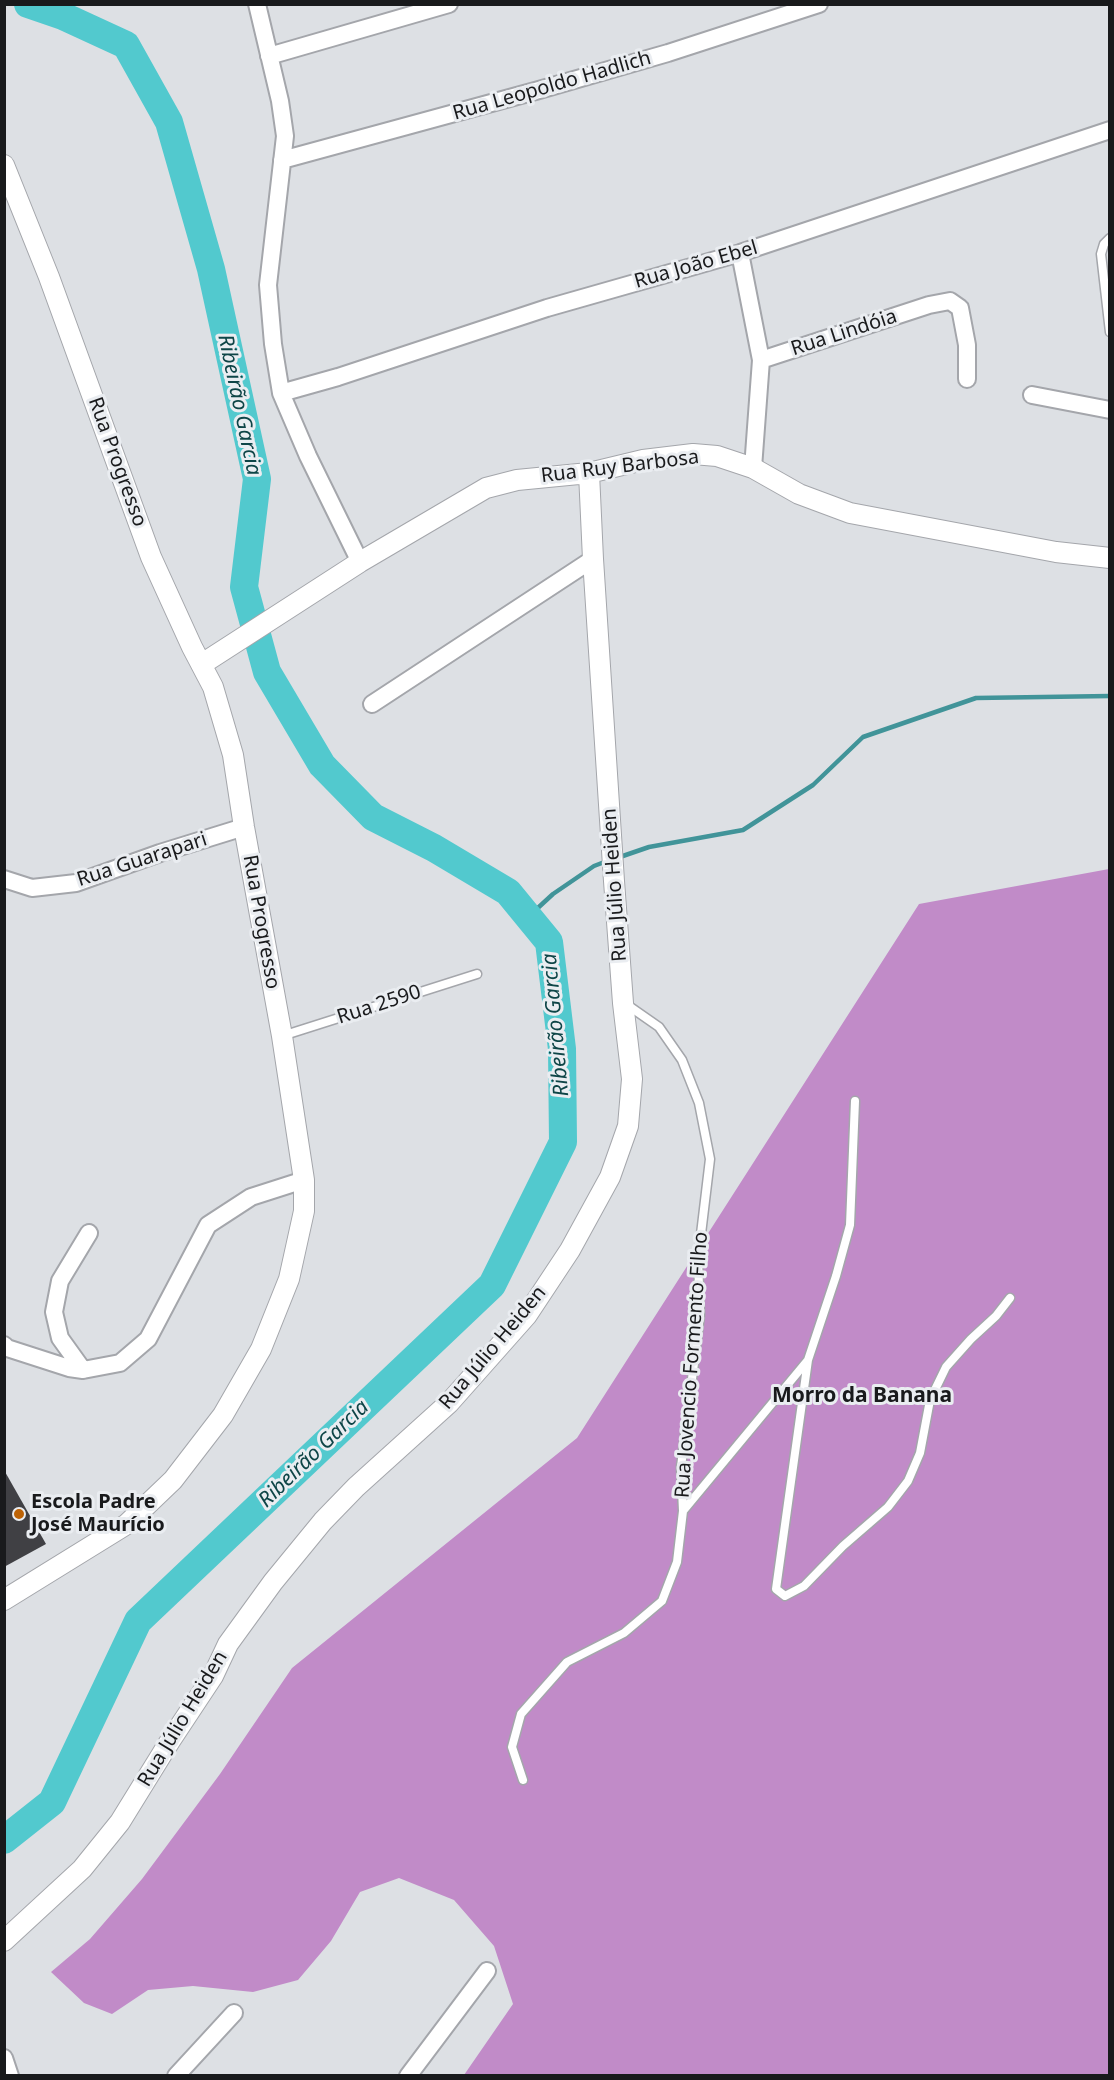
<!DOCTYPE html>
<meta charset="utf-8">
<style>
body{margin:0}
#map{position:relative;width:1114px;height:2080px;overflow:hidden;background:#dde0e4;font-family:"Noto Sans",sans-serif}
canvas{display:block}
.frame{position:absolute;inset:0;border:6px solid #191a1c;pointer-events:none}
</style>
<div id="map">
<canvas width="1114" height="2080"></canvas>
<div class="frame"></div>
</div>
<script>
const c = document.querySelector('canvas').getContext('2d');
c.lineJoin = 'round';
function fill(path, color) { c.fillStyle = color; c.fill(path, 'evenodd'); }
const shape = rows => new Path2D(rows.map(r => 'M' + r).join(''));
function strokePath(path, color, width, dash) { c.strokeStyle = color; c.lineWidth = width; c.lineCap = dash ? 'butt' : 'round'; c.setLineDash(dash || []); c.stroke(path); }
function write(font, color, halo, rows, align = 'center') {
  c.font = font + ' "Noto Sans",sans-serif'; c.lineWidth = 6; c.setLineDash([]); c.textBaseline = 'middle'; c.strokeStyle = halo; c.fillStyle = color; for (const [text, x, y, turn = 0] of rows) {
    c.save(); c.translate(x, y); c.rotate((+turn || 0) * Math.PI / 180); c.textAlign = isNaN(turn) ? turn : align; if (halo) c.strokeText(text, 0, 0); c.fillText(text, 0, 0); c.restore();
  }
}
fill(shape([
 [1109,869,1109,2075,464,2075,513,2004,494,1946,454,1900,399,1878,360,1892,331,1941,298,1980,253,1992,193,1986,148,1990,112,2014,84,2003,51,1972,90,1939,142,1879,220,1774,292,1668,577,1438,919,904]
]), '#c18bc8');
strokePath(shape([
 [617,858,649,847,743,830,813,785,863,737,976,698,1110,696],
 [528,917,553,894,594,866,607,861]
]), '#419499', 4.5);
strokePath(shape([
 [4,1840,52,1802,138,1621,492,1285,563,1142,562,1049,549,942,508,892,434,848,373,817,322,765,267,672,244,587,257,479,211,269,169,122,126,45,63,16,28,4]
]), '#52c9ce', 28);
fill(shape([
 [4,1470,46,1544,4,1567]
]), '#404044');
const service = shape([
 [1110,238,1104,244,1101,254,1110,332],
 [626,1004,659,1027,682,1060,699,1103,710,1159,698,1259,700,1315,681,1467,683,1511,808,1360,776,1589,785,1596,804,1586,843,1546,888,1507,908,1481,920,1453,930,1400,946,1367,971,1339,996,1316,1010,1298],
 [282,1036,477,974],
 [808,1360,836,1276,850,1225,855,1101],
 [523,1780,512,1747,521,1714,567,1662,624,1633,662,1601,677,1562,683,1511]
]);
const minor = shape([
 [257,4,280,101,285,136,268,285,273,344,281,393,308,456,360,562],
 [269,56,449,4],
 [282,160,539,90,668,53,819,4],
 [740,253,761,360],
 [281,393,338,377,547,308,740,253,1110,130],
 [1032,395,1110,410],
 [753,468,761,360,929,305,950,301,960,308,967,345,967,379],
 [372,704,593,559],
 [4,879,32,888,76,883,160,853,244,827],
 [4,1345,7,1348,69,1368,83,1370,120,1363,148,1339,208,1225,251,1197,304,1180],
 [83,1370,60,1338,54,1312,60,1281,89,1233],
 [4,2058,10,2076],
 [176,2076,234,2013],
 [408,2076,487,1971]
]);
const tertiary = shape([
 [4,165,49,277,151,557,192,647,213,687,233,755,244,827,282,1036,304,1180,304,1211,289,1279,261,1349,223,1415,173,1480,127,1524,4,1600],
 [202,664,360,562,486,488,517,480,589,473,643,460,693,454,717,456,753,468,799,494,850,513,1056,552,1110,558],
 [4,1941,82,1869,120,1822,170,1741,213,1676,228,1644,273,1582,323,1521,356,1487,449,1403,527,1315,570,1250,610,1177,628,1126,632,1079,623,1003,614,881,593,559,589,473]
]);
strokePath(service, '#a4a6ab', 11);
strokePath(minor, '#a4a6ab', 20);
strokePath(tertiary, '#a4a6ab', 22);
strokePath(service, '#fff', 8);
strokePath(minor, '#fff', 16);
strokePath(tertiary, '#fff', 20);
for (const [x, y, r, color] of [
 [19,1514,6,"#bd6306"]
]) { const dot = new Path2D(); dot.arc(x, y, r, 0, 2 * Math.PI); c.fillStyle = color; c.fill(dot); strokePath(dot, '#eaedf1', 2); }
write('20px', '#191a1c', '#eaedf1', [
 ["Rua Leopoldo Hadlich",552,86,-16],
 ["Rua João Ebel",696,265,-16],
 ["Rua Lindóia",844,333,-18],
 ["Rua Progresso",117,462,70],
 ["Rua Ruy Barbosa",620,467,-7],
 ["Rua Guarapari",142,860,-18],
 ["Rua Júlio Heiden",615,885,-94],
 ["Rua Progresso",261,922,80],
 ["Rua 2590",379,1005,-18],
 ["Rua Júlio Heiden",493,1348,-50],
 ["Rua Jovencio Formento Filho",692,1365,-86],
 ["Rua Júlio Heiden",183,1719,-59]
]);
write('bold 20px', '#191a1c', '#eaedf1', [
 ["Escola Padre",31,1502],
 ["José Maurício",31,1525]
], 'left');
write('italic 21px', '#0e4547', '#eaedf1', [
 ["Ribeirão Garcia",239,405,78],
 ["Ribeirão Garcia",556,1025,-95],
 ["Ribeirão Garcia",314,1454,-44]
]);
write('bold 21px', '#191a1c', '#eaedf1', [
 ["Morro da Banana",862,1396]
]);
</script>
